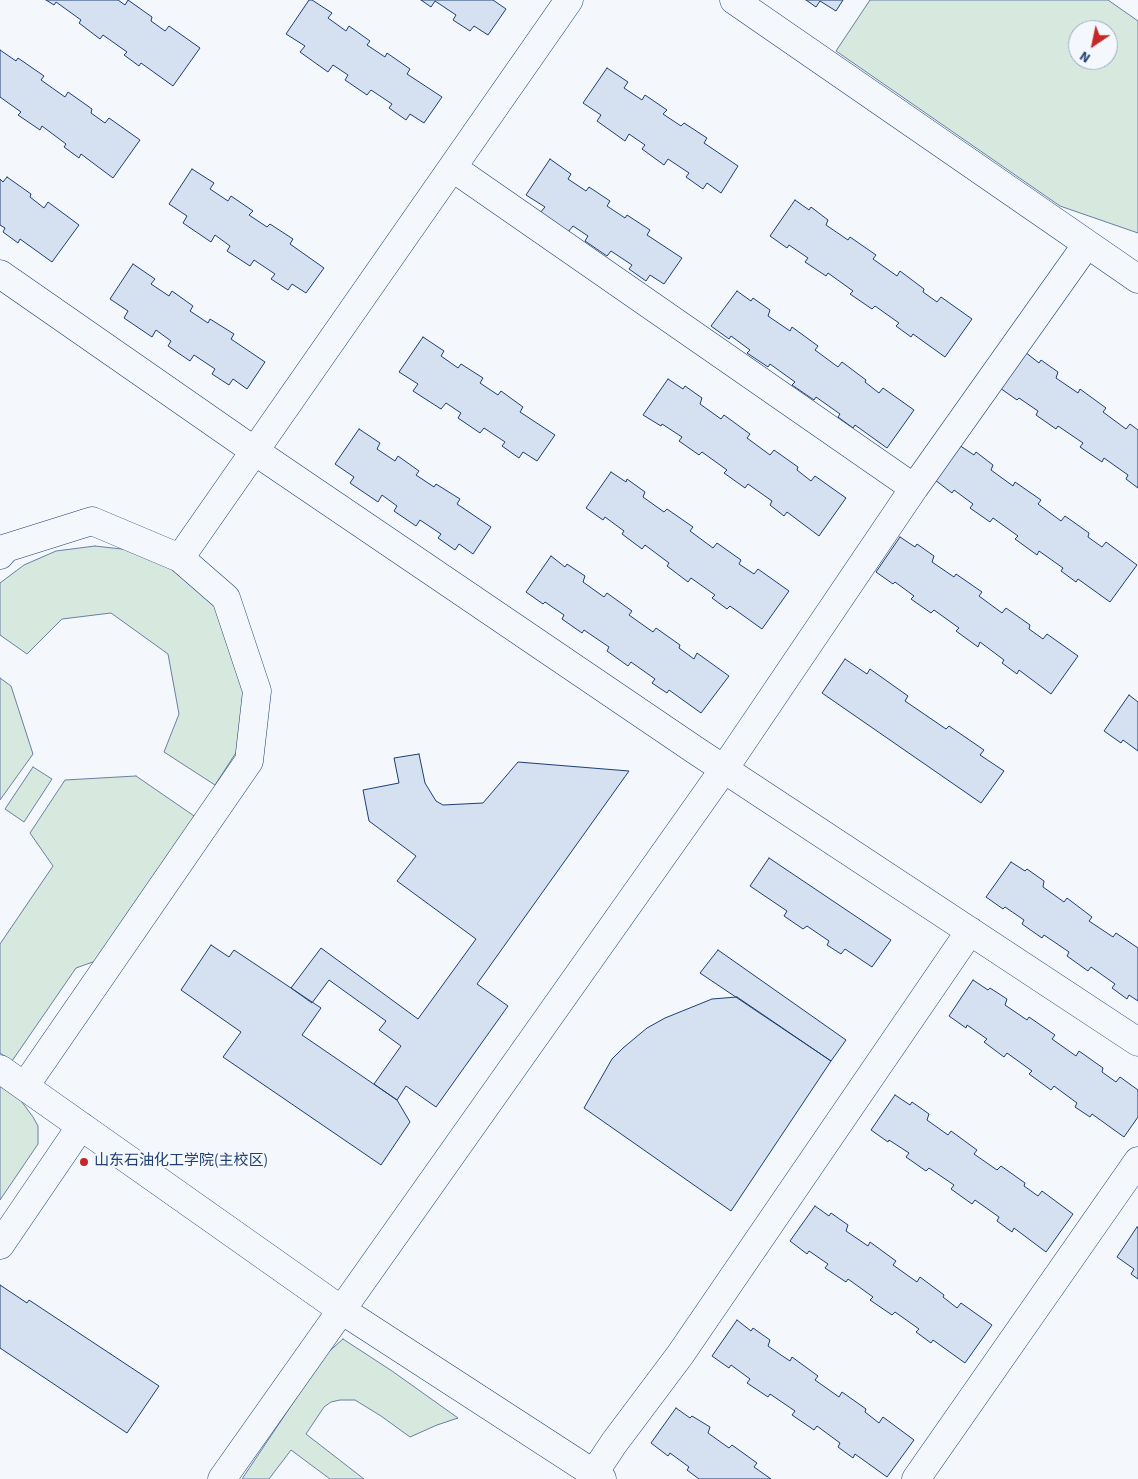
<!DOCTYPE html>
<meta charset="utf-8">
<style>
body{margin:0}
#map{position:relative;width:1138px;height:1479px;overflow:hidden;background:#f4f7fb;font-family:"Source Sans 3",sans-serif}
canvas{display:block}
.north{position:absolute;left:1068px;top:20px;width:50px;height:50px;box-sizing:border-box;background:#f4f7fb;border:1px solid #9eadc5;border-radius:50%;rotate:214deg;font-size:14px;font-weight:700;line-height:20px;text-align:center;color:#1d3f73}
.north::after{content:'';display:block;margin:auto;width:18px;height:22px;background:#c62828;clip-path:polygon(50% 0,100% 100%,50% 72%,0 100%)}
</style>
<div id="map">
<canvas width="1138" height="1479"></canvas>
<div class="north">N</div>
</div>
<script>
const c = document.querySelector('canvas').getContext('2d');
c.lineJoin = 'round';
function fill(path, color) { c.fillStyle = color; c.fill(path, 'evenodd'); }
const shape = rows => new Path2D(rows.map(r => 'M' + r).join(''));
function strokePath(path, color, width, dash) { c.strokeStyle = color; c.lineWidth = width; c.lineCap = dash ? 'butt' : 'round'; c.setLineDash(dash || []); c.stroke(path); }
function write(font, color, halo, rows, align = 'center') {
  c.font = font + ' "Source Sans 3","Noto Sans SC",sans-serif'; c.lineWidth = 4; c.setLineDash([]); c.textBaseline = 'middle'; c.strokeStyle = halo; c.fillStyle = color; for (const [text, x, y, turn = 0] of rows) {
    c.save(); c.translate(x, y); c.rotate((+turn || 0) * Math.PI / 180); c.textAlign = isNaN(turn) ? turn : align; if (halo) c.strokeText(text, 0, 0); c.fillText(text, 0, 0); c.restore();
  }
}
const green = shape([
 [870,0,1108,0,1138,21,1138,233,1060,206,836,51,870,0],
 [1078,30,1108,30,1108,60,1078,60,1078,30],
 [95,546,130,550,172,566,206,591,233,633,245,678,239,748,215,785,164,752,179,714,168,654,111,613,62,619,27,654,0,635,0,583,24,565,56,551,95,546],
 [0,678,11,686,33,754,0,800,0,678],
 [33,767,52,779,24,822,5,809,33,767],
 [136,776,200,820,104,958,76,968,12,1061,0,1053,0,944,53,866,30,833,65,780,136,776],
 [0,1086,19,1098,33,1117,38,1126,38,1144,0,1200,0,1086],
 [343,1339,392,1371,458,1418,437,1425,410,1437,381,1416,355,1400,340,1400,331,1402,324,1407,306,1434,364,1479,330,1479,291,1450,269,1479,242,1479,325,1355,343,1339]
]);
fill(green, '#d7e8df');
strokePath(green, '#687fa3', 1);
const building = shape([
 [46,0,118,0,125,5,128,0,152,17,151,21,165,31,169,26,200,48,173,86,141,63,139,66,124,55,127,52,103,35,100,39,79,23,81,20,56,2,54,5,46,0],
 [309,0,312,0,332,13,328,18,346,31,349,26,370,41,367,45,385,57,387,53,410,69,407,74,442,97,424,123,410,114,406,120,389,108,392,104,371,90,367,95,345,80,348,75,333,65,328,72,300,52,305,46,286,34,309,0],
 [421,0,493,0,506,9,488,35,474,26,470,31,453,20,456,15,435,1,431,7,421,0],
 [806,0,843,0,836,11,820,1,816,7,806,0],
 [0,50,16,61,18,58,44,76,41,80,65,97,68,92,92,109,91,113,105,123,109,118,140,140,113,178,81,154,79,158,64,147,66,144,42,126,40,130,18,115,21,112,0,97,0,50],
 [607,68,628,82,624,88,642,100,645,95,667,110,663,114,681,126,684,123,707,138,704,143,738,166,721,193,707,183,703,189,686,177,689,173,668,159,664,165,642,149,645,145,629,134,625,141,597,121,601,115,583,103,607,68],
 [550,159,571,174,568,179,586,191,589,187,610,201,607,206,625,218,627,215,650,230,647,235,682,258,664,284,650,275,646,281,629,269,632,265,611,251,607,256,585,241,588,236,573,226,568,232,540,213,545,207,526,195,550,159],
 [192,169,214,183,210,189,228,201,231,196,253,211,249,215,267,227,270,224,293,239,290,244,324,268,306,293,292,284,288,290,271,279,275,274,254,260,250,266,227,251,230,246,215,235,211,242,183,223,187,216,169,204,192,169],
 [7,177,31,194,30,197,44,208,48,202,79,225,52,262,20,239,18,243,3,232,5,228,0,225,0,179,3,182,7,177],
 [795,200,809,210,811,207,828,220,826,225,848,240,850,237,876,255,873,259,897,276,900,271,924,289,923,292,937,302,941,297,972,319,945,357,913,334,911,337,896,326,899,323,875,306,872,309,850,294,853,291,828,273,826,276,805,262,808,258,789,245,787,248,770,236,795,200],
 [133,264,155,279,151,284,169,296,172,291,193,306,190,311,208,323,210,319,234,334,231,339,265,362,247,389,233,379,229,385,212,374,215,369,194,355,190,361,168,346,171,341,156,330,152,337,124,318,128,311,110,299,133,264],
 [737,291,751,301,753,298,770,310,768,316,790,331,792,327,818,346,815,350,838,367,842,362,866,380,865,382,879,393,883,388,914,410,887,448,855,425,853,428,838,417,840,414,816,397,814,400,792,385,795,382,770,364,768,367,747,353,750,350,731,336,729,339,711,326,737,291],
 [423,337,444,351,441,356,458,368,461,364,483,378,480,383,498,395,501,391,523,407,520,412,555,435,537,461,523,452,519,458,502,446,505,442,484,428,480,433,458,418,461,413,446,403,441,409,413,391,418,384,399,372,423,337],
 [1025,352,1039,363,1041,360,1058,372,1056,378,1078,393,1080,389,1106,408,1103,412,1126,429,1130,424,1138,430,1138,488,1126,479,1128,475,1104,458,1102,462,1080,447,1083,443,1058,426,1056,429,1036,415,1038,411,1019,398,1017,400,1000,388,1025,352],
 [668,379,683,389,685,386,702,398,700,404,721,419,724,415,750,434,747,438,770,455,774,450,798,467,797,470,811,481,815,476,846,498,819,536,787,512,784,516,770,505,772,501,748,484,745,488,724,473,727,470,702,452,699,455,679,441,682,437,662,424,661,426,643,415,668,379],
 [359,429,380,443,377,449,395,461,398,456,419,471,416,475,434,487,436,484,460,499,457,504,491,527,473,554,459,544,455,550,438,538,441,534,420,520,416,526,394,511,397,506,382,495,378,502,350,483,354,477,335,464,359,429],
 [959,445,974,455,976,452,993,465,991,470,1013,486,1015,482,1041,500,1038,504,1061,521,1065,516,1089,533,1088,537,1102,547,1106,542,1137,565,1110,602,1078,579,1076,582,1061,571,1063,568,1039,551,1037,555,1015,539,1018,536,993,518,990,522,970,508,973,504,954,490,952,493,935,480,959,445],
 [611,472,626,482,627,479,645,492,643,497,664,512,667,509,693,527,690,531,713,548,717,543,741,560,739,564,754,574,758,569,789,591,762,629,730,606,727,609,712,598,715,595,691,578,688,582,667,566,669,563,645,545,642,549,622,534,624,531,605,517,603,520,586,508,611,472],
 [900,537,915,547,917,544,934,556,932,562,954,577,956,574,982,592,979,596,1002,613,1006,608,1030,625,1029,629,1043,639,1047,634,1078,656,1051,694,1019,670,1017,674,1002,663,1004,660,980,642,978,647,956,631,959,628,934,610,931,613,911,599,914,596,895,582,893,584,876,572,900,537],
 [551,556,565,567,567,564,585,576,583,582,604,597,607,593,632,611,629,615,653,632,656,628,680,645,679,648,694,659,697,653,729,676,701,713,669,690,667,693,652,683,655,679,631,662,628,666,607,651,609,647,584,630,582,633,562,619,564,615,545,602,543,604,526,592,551,556],
 [845,659,867,674,870,669,908,696,905,701,946,729,949,726,984,750,980,755,1004,771,981,803,822,693,845,659],
 [1129,695,1138,702,1138,751,1123,740,1121,743,1104,731,1129,695],
 [419,754,425,783,436,801,443,805,483,803,518,762,629,771,477,984,508,1006,436,1107,406,1086,397,1100,374,1084,401,1046,379,1030,386,1021,329,980,312,1003,291,988,321,948,418,1019,476,939,397,881,416,856,369,821,363,790,399,783,394,758,419,754],
 [769,858,891,940,872,967,845,949,841,954,827,945,829,941,807,926,803,929,784,916,787,911,750,886,769,858],
 [1011,862,1025,871,1027,869,1044,881,1043,887,1064,902,1067,898,1092,917,1089,921,1113,937,1116,933,1138,948,1138,1001,1129,995,1127,999,1112,988,1115,984,1091,967,1088,971,1067,956,1069,952,1044,935,1042,938,1022,924,1024,920,1005,907,1003,909,986,897,1011,862],
 [211,945,229,957,234,950,321,1008,302,1035,397,1100,410,1122,381,1165,223,1057,241,1032,181,990,211,945],
 [718,950,846,1040,831,1061,700,973,718,950],
 [973,980,988,990,990,988,1007,999,1005,1005,1027,1020,1029,1017,1055,1035,1052,1039,1076,1056,1079,1051,1103,1068,1102,1072,1116,1082,1120,1077,1138,1090,1138,1117,1124,1137,1092,1114,1090,1117,1075,1107,1077,1103,1054,1086,1051,1090,1029,1074,1032,1071,1007,1053,1004,1057,984,1042,987,1039,967,1025,966,1028,949,1016,973,980],
 [737,997,831,1061,731,1211,584,1108,612,1059,623,1048,647,1028,665,1018,712,999,737,997],
 [895,1095,910,1105,912,1102,929,1114,927,1120,948,1135,951,1131,977,1150,974,1154,997,1170,1001,1166,1025,1183,1024,1186,1038,1196,1042,1191,1073,1214,1046,1252,1014,1228,1012,1232,997,1221,999,1217,975,1200,972,1204,951,1189,954,1185,929,1168,926,1171,906,1157,909,1153,889,1140,888,1142,871,1130,895,1095],
 [815,1206,829,1216,831,1213,848,1225,846,1231,868,1246,870,1242,896,1261,893,1265,917,1282,920,1277,944,1295,943,1297,957,1308,961,1303,992,1325,965,1363,933,1340,931,1343,916,1332,919,1329,895,1312,892,1315,870,1300,873,1297,848,1279,846,1282,825,1268,828,1264,809,1251,807,1254,790,1241,815,1206],
 [1137,1227,1138,1227,1138,1279,1131,1274,1134,1269,1117,1257,1137,1227],
 [0,1285,27,1303,29,1300,159,1386,127,1433,0,1348,0,1285],
 [737,1320,751,1331,753,1328,770,1340,768,1346,781,1355,790,1361,792,1357,818,1376,815,1380,839,1397,842,1392,866,1409,865,1412,879,1423,883,1417,914,1440,887,1477,855,1454,853,1458,838,1447,840,1443,817,1426,814,1430,792,1415,795,1411,770,1394,768,1397,747,1383,750,1379,731,1365,729,1368,712,1356,737,1320],
 [676,1408,690,1418,692,1416,710,1427,708,1433,729,1448,732,1445,757,1463,754,1467,771,1479,699,1479,687,1470,689,1467,670,1453,668,1456,651,1443,676,1408]
]);
fill(building, '#d5e0f0');
strokePath(building, '#1d3f73', 1);
const minor = shape([
 [734,0,1138,279],
 [453,168,914,488],
 [0,274,256,452,695,750,1138,1042],
 [0,555,6,548,92,521,180,558,226,598,257,691,249,761,25,1086],
 [180,558,569,0],
 [0,1069,340,1309,602,1479],
 [0,1245,81,1126],
 [594,1473,614,1443,680,1355,970,931],
 [222,1479,724,769,914,488,1087,244],
 [916,1479,1138,1161]
]);
strokePath(minor, '#1d3f73', 29);
strokePath(minor, '#f4f7fb', 28);
for (const [x, y, r, color] of [
 [84,1162,5,"#c62828"]
]) { const dot = new Path2D(); dot.arc(x, y, r, 0, 2 * Math.PI); c.fillStyle = color; c.fill(dot); strokePath(dot, '#f4f7fb', 2); }
write('15px', '#1d3f73', '#f4f7fb', [
 ["山东石油化工学院(主校区)",94,1162]
], 'left');
</script>
